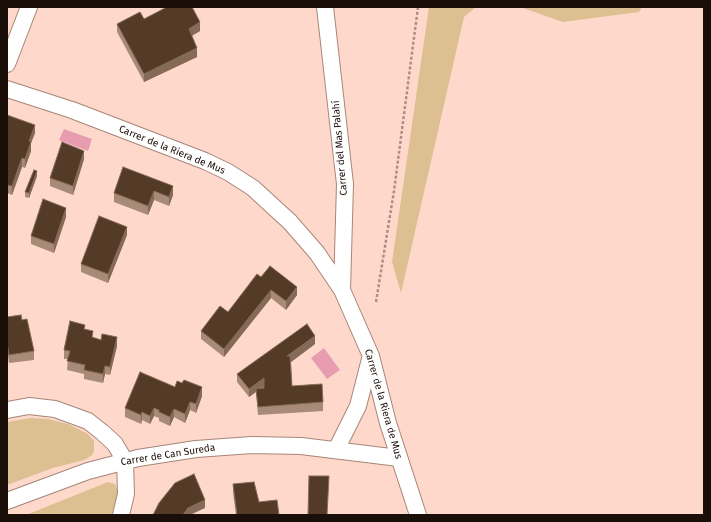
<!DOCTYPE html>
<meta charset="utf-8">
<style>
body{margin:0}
#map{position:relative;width:711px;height:522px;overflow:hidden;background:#fed9cb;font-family:"Fira Sans",sans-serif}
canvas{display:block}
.frame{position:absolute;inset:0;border:8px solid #1a0e09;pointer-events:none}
</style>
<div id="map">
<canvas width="711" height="522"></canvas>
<div class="frame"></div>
</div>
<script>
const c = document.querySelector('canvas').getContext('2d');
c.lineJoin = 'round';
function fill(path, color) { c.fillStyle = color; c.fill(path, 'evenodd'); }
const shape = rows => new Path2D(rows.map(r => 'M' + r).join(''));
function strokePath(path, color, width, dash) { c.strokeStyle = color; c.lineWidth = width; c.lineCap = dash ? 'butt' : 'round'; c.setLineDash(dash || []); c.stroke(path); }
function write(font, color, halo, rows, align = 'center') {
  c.font = font + ' "Fira Sans",sans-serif'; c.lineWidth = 4; c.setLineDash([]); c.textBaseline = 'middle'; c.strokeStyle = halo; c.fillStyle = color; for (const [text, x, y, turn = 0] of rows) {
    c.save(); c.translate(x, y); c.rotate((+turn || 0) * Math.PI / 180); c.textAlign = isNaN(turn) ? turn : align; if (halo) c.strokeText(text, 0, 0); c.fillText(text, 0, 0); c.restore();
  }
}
fill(shape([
 [429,7,476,7,464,17,401,293,392,262],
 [520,7,642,7,639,12,563,22],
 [31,418,48,419,68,424,88,434,94,441,94,452,91,456,84,460,53,468,7,485,7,422],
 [108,482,115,484,118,492,112,515,26,515]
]), '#dcc091');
fill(shape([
 [64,129,92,139,88,151,59,140],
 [324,348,340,370,327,379,311,358]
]), '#e89cb0');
const minor = shape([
 [325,7,345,184,342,290],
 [7,64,29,7],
 [7,89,72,110,205,161,228,172,253,188,290,222,317,253,342,290,371,356,388,423,418,515],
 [7,410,29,406,55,409,88,421,102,432,115,444,125,461,126,494,121,515],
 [336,450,358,406,370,359],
 [7,501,88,471,138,458,196,449,252,445,301,446,399,458]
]);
strokePath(minor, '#a78578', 18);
strokePath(shape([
 [376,302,394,191,418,7]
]), '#ab8f85', 2.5, [3, 2]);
strokePath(minor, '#fff', 16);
fill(shape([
 [144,19,200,31,192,36,197,57,144,82,117,32,117,24],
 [7,115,35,133,31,143,31,151,25,168,22,167,12,195,7,193],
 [84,159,73,195,50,186,50,178],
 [123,167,173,195,169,206,154,200,148,215,114,202,114,193],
 [37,176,29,198,25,197,25,192],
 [66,217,54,253,31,244,31,236],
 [127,235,108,283,81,272,81,264],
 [261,277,297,295,286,310,271,298,224,357,201,339,201,331,228,312],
 [7,317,22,320,34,351,34,360,9,363,8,356,7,356],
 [85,330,93,338,117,346,110,375,105,374,103,383,84,379,84,374,67,370,68,359,64,359,64,350],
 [315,344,291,362,292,386,323,402,323,411,258,415,256,392,249,397,237,382,237,374],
 [202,396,196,413,190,410,185,423,174,417,170,426,159,421,159,418,154,416,150,424,142,420,141,424,125,417,125,408],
 [233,484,259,502,279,515,236,515,233,492]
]), '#a88a79');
fill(shape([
 [200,22,200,31,189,37,189,29],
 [197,48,197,57,144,82,144,74],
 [35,125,35,133,31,143,31,151,25,168,25,159,29,141],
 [84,151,84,159,73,195,73,186],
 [22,158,22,167,12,195,12,186],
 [37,171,37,176,29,198,29,193],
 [173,186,173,195,169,206,169,197],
 [154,191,154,200,148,215,148,206],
 [66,208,66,217,54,253,54,244],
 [127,227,127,235,108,283,108,274],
 [297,287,297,295,286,310,286,301],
 [271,290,271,298,224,357,224,349],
 [315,336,315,344,287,365,287,356],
 [117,337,117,346,110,375,110,367],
 [105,366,105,374,103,383,103,374],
 [264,378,264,386,249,397,249,389],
 [202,387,202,396,196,413,196,404],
 [190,402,190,410,185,423,185,414],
 [154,408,154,416,150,424,150,416],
 [174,409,174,417,170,426,170,417],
 [142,412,142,420,141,424,141,415],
 [205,500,205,508,190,515,183,515,188,508]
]), '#866a58');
const building = shape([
 [167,7,192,7,200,22,189,29,197,48,144,74,117,24,140,12,144,19,167,7],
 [7,115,35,125,29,141,31,142,25,159,22,158,12,186,7,185,7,115],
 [62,142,84,151,73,186,50,178,62,142],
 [123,167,173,186,169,197,154,191,148,206,114,193,123,167],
 [34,170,37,171,29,193,25,192,34,170],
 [43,199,66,208,54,244,31,236,43,199],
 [99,216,127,227,108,274,81,264,99,216],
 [270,266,297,287,286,301,271,290,224,349,201,331,220,306,228,312,257,274,261,277,270,266],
 [21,315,22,320,27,319,34,351,9,355,8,348,7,348,7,317,21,315],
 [70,321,85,325,84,329,93,331,92,337,101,340,102,334,117,337,110,367,105,366,103,374,84,370,85,365,67,361,70,351,64,350,70,321],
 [307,324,315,336,287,356,290,356,292,386,322,384,323,402,258,407,256,389,264,388,264,378,249,389,237,374,307,324],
 [140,372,175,387,177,381,182,383,184,380,202,387,196,404,190,402,185,414,174,409,170,417,159,412,159,410,154,408,150,416,142,412,141,415,125,408,140,372],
 [194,474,205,500,188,508,183,515,153,515,159,503,175,483,194,474],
 [309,476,329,476,327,515,308,515,309,476],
 [254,482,259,502,277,500,279,515,237,515,233,484,254,482]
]);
fill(building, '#533b27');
strokePath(building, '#866a58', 1);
write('10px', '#1a0e09', '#fff', [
 ["Carrer del Mas Palahí",340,148,-95],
 ["Carrer de la Riera de Mus",172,150,22],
 ["Carrer de la Riera de Mus",383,404,74],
 ["Carrer de Can Sureda",168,455,-9]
]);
</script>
